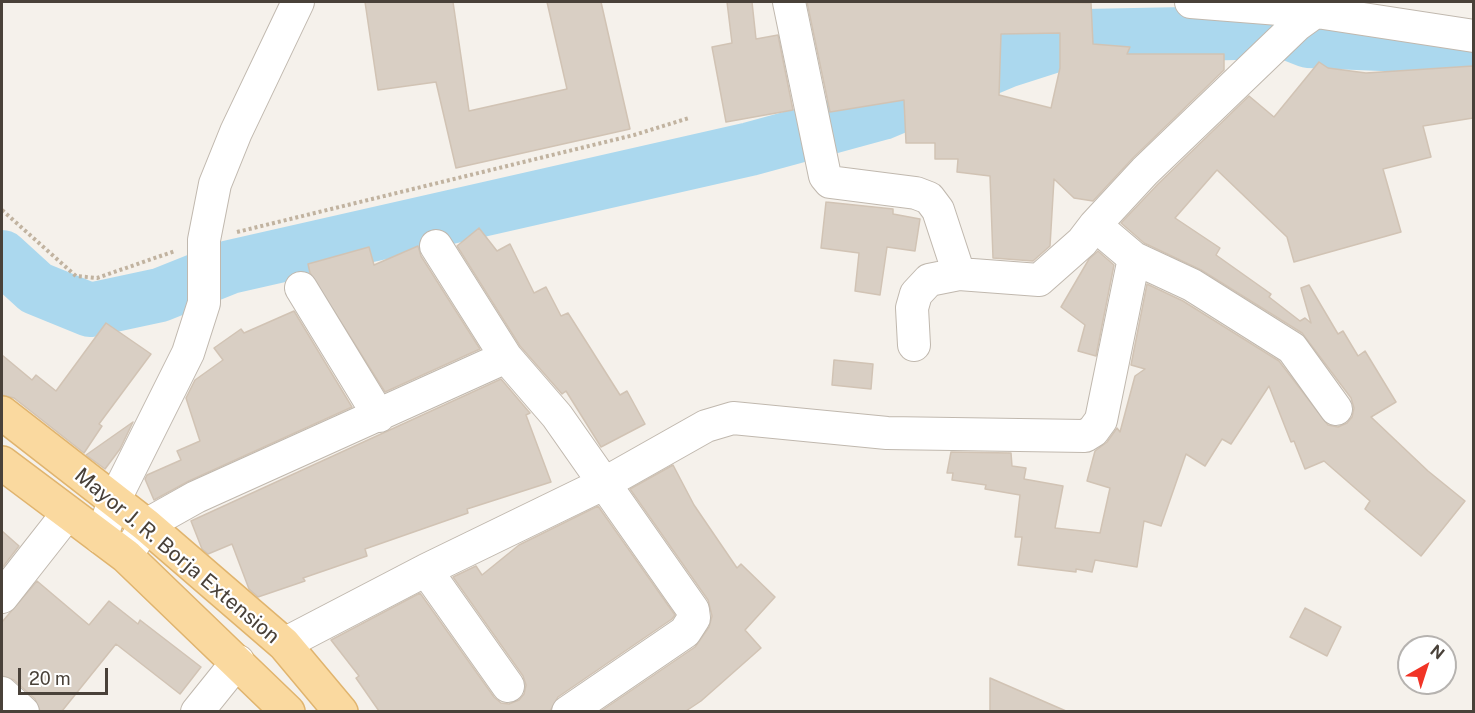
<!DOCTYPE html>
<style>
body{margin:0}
#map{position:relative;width:1475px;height:713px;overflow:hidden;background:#f5f1eb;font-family:"Public Sans",sans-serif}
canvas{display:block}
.frame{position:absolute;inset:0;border:3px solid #494139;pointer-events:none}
.north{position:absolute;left:1397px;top:635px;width:60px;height:60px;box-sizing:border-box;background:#fff;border:2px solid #b6b3b0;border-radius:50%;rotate:39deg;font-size:16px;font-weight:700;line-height:24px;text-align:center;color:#494139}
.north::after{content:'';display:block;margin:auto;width:21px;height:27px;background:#f13426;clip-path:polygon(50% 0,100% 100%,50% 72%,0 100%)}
.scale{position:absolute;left:18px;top:668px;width:90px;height:27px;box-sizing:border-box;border:3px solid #494139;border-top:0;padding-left:8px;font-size:18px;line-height:21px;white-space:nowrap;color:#494139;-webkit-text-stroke:4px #fff;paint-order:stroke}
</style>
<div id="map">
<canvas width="1475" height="713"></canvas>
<div class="frame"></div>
<div class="north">N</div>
<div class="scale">20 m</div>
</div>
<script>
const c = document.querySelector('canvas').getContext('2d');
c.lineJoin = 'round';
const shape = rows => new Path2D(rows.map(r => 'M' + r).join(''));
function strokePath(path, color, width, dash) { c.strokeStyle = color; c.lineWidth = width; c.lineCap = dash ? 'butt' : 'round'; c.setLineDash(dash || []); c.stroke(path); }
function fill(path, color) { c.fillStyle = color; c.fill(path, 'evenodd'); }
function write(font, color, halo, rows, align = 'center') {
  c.font = font + ' "Public Sans",sans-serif'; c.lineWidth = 4.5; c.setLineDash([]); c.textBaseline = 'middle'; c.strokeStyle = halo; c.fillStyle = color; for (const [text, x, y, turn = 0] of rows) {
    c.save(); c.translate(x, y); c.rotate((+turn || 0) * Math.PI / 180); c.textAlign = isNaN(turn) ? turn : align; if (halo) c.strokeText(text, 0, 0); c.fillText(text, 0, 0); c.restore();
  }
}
strokePath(shape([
 [2,257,36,288,90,310,160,295,230,267,750,149,882,113,1006,61,1084,36,1236,33,1270,26,1308,41,1432,46,1474,64]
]), '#abd8ee', 54);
const building = shape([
 [365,2,453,2,469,111,567,89,547,2,601,2,630,129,456,168,436,82,378,90,365,2],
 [727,2,752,2,756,39,778,35,793,110,726,122,712,47,732,43,727,2],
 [807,2,1091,3,1093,44,1130,47,1127,54,1224,54,1224,70,1133,158,1093,201,1074,198,1054,179,1050,246,1033,261,993,258,990,176,957,172,958,159,935,159,935,143,906,143,904,100,830,112,807,2],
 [1060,33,1060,68,1051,108,999,95,1001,34,1060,33],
 [1319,62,1328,68,1366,73,1473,66,1473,118,1423,126,1431,157,1383,169,1401,232,1294,262,1287,237,1217,170,1175,218,1220,248,1216,255,1271,294,1269,297,1300,321,1305,318,1311,323,1301,288,1309,285,1338,334,1343,331,1358,356,1365,351,1396,402,1371,417,1428,471,1465,501,1421,556,1365,509,1370,501,1324,461,1305,469,1294,441,1291,442,1269,386,1231,444,1222,439,1205,466,1186,454,1161,526,1144,521,1137,567,1095,560,1092,572,1076,569,1076,572,1018,565,1022,537,1015,537,1020,495,985,489,986,485,952,480,953,473,947,473,951,452,1011,453,1012,466,1026,468,1024,479,1063,486,1055,528,1100,533,1110,488,1087,481,1095,451,1107,442,1117,428,1120,432,1135,376,1145,369,1131,365,1147,284,1183,301,1279,361,1328,425,1338,427,1347,423,1352,417,1354,408,1351,398,1302,333,1201,270,1144,243,1121,223,1158,184,1249,96,1274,117,1319,62],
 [826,202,893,209,893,214,920,219,915,251,887,247,880,295,855,291,859,253,821,248,826,202],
 [479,228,497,251,510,244,534,293,546,287,561,316,568,313,620,395,627,391,645,424,601,447,566,391,562,394,520,346,457,246,479,228],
 [418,246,421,256,480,349,385,392,310,273,308,264,369,247,374,265,418,246],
 [1098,251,1114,265,1096,356,1078,351,1085,325,1061,307,1089,259,1098,251],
 [294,311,352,407,189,481,154,500,145,479,147,475,181,460,177,451,200,441,186,398,195,380,223,360,214,348,241,329,244,333,294,311],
 [106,323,151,354,99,424,102,426,84,453,14,398,2,395,2,355,32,380,36,375,56,391,106,323],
 [834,360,873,364,871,389,832,385,834,360],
 [501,379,530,413,526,415,551,482,467,509,468,513,365,549,367,556,303,578,305,581,258,597,249,589,232,544,208,554,202,549,191,521,501,379],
 [133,422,120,449,105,469,86,455,133,422],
 [673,465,694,505,737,568,741,564,775,597,745,630,761,648,701,701,686,711,601,711,695,647,709,627,712,616,708,600,630,489,673,465],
 [598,506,675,615,672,619,558,697,550,711,379,711,356,678,359,676,331,640,420,593,494,697,501,703,509,704,519,700,524,694,526,685,523,676,453,577,476,566,482,575,519,545,598,506],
 [2,531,19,546,2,568,2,531],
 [37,581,89,625,109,601,138,624,140,620,201,667,180,694,116,644,62,711,40,711,35,699,14,680,2,676,2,622,37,581],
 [1305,608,1341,627,1327,656,1290,637,1305,608],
 [990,678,1066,711,990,711,990,678]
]);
fill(building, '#d9cfc4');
strokePath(building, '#d1c3b4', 1.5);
const minor = shape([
 [789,2,825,176,830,182,916,193,929,198,938,210,959,274,1039,280,1082,242,1095,225],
 [1191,2,1317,12,1474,36],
 [436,246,506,357,557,416,693,610,694,618,685,632,568,712],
 [1134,258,1095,225,1145,171,1297,25,1329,2],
 [301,288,379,416],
 [914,345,912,308,916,294,929,280,959,274],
 [101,538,114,501,188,353,204,303,204,240,215,184,236,132,298,2],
 [126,556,146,525,196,497,506,357],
 [426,570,508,686],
 [2,597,68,513],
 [284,644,426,570,605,483,706,426,733,418,887,433,1085,436,1093,431,1101,420,1134,258,1192,285,1292,348,1336,409],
 [2,693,23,712],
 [197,712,238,661]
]);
const major = shape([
 [2,413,146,525,284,644,341,712],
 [2,463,126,556,288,712]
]);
strokePath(minor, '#c0b8ae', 34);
strokePath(major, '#e0b46e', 36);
strokePath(shape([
 [2,210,76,276,97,278,175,251],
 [237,232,634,135,689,118]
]), '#c1b3a0', 4, [3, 3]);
strokePath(minor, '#fff', 32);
strokePath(major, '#fad99f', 33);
write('21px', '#494139', '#fff', [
 ["Mayor J. R. Borja Extension",177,556,40]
]);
</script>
